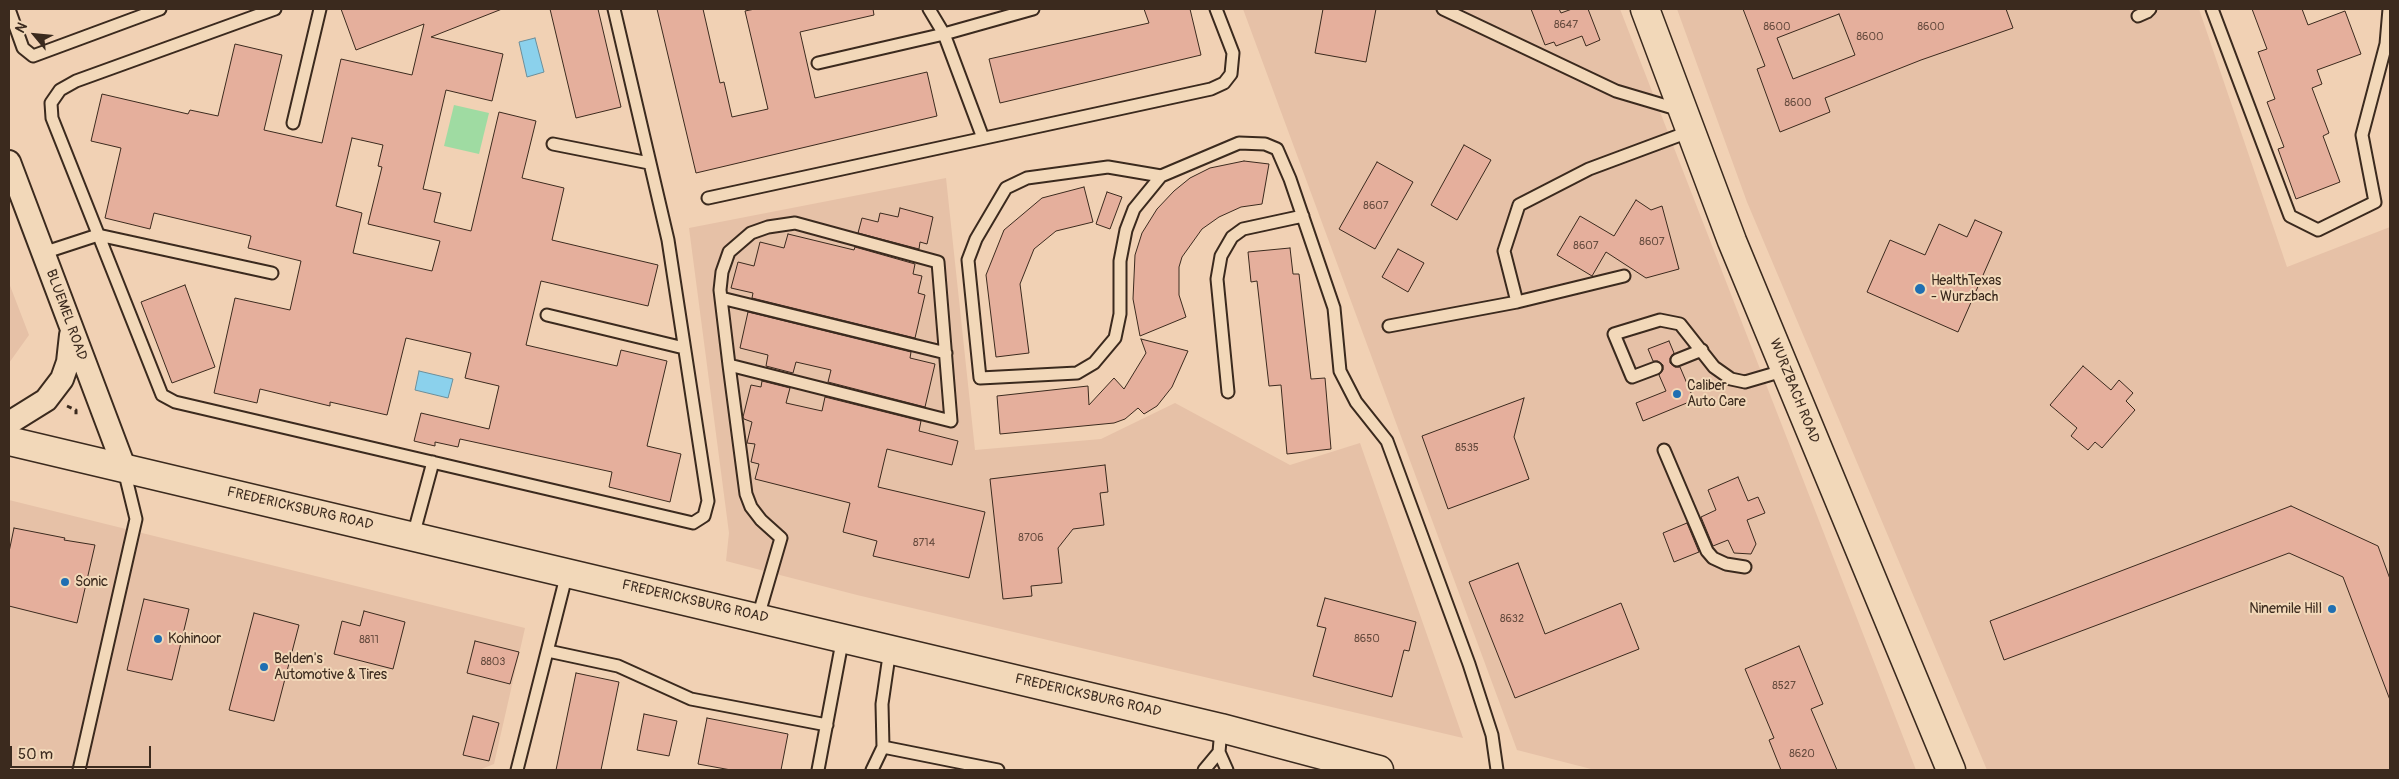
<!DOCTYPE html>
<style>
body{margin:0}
#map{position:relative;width:2399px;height:779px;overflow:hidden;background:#f1d1b4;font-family:Pangolin,sans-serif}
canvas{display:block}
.frame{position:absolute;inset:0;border:10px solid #3b2a1e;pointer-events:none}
.north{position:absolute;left:10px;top:10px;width:50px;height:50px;-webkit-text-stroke:4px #f2d8b9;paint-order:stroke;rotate:298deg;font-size:14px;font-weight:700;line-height:20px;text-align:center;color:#3b2a1e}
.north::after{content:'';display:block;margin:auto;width:18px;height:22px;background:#3b2a1e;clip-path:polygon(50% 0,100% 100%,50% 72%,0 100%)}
.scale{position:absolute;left:10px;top:746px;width:141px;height:22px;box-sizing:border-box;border:2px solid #3b2a1e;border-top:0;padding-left:6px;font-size:15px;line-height:18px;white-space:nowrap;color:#3b2a1e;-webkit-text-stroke:4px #f2d8b9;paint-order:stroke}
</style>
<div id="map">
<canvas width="2399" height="779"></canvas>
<div class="frame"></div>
<div class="north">N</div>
<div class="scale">50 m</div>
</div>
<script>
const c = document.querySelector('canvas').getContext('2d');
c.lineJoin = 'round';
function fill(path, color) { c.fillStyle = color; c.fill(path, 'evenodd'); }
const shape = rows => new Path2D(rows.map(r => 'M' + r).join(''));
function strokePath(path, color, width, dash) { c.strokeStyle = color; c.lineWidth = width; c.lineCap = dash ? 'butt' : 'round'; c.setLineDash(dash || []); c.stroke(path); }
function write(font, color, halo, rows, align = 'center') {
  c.font = font + ' Pangolin,sans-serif'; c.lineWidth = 4; c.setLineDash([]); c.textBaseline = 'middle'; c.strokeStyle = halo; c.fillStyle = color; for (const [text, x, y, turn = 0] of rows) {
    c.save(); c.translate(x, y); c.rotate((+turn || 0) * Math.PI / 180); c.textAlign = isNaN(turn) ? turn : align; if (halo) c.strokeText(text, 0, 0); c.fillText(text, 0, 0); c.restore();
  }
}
fill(shape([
 [1243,9,1620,9,1916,770,1595,770,1517,750],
 [1677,9,2199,9,2287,267,2390,227,2390,770,1987,770,1747,202],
 [946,178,975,450,1101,439,1175,403,1290,465,1360,443,1463,738,857,595,726,561,729,533,689,228],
 [9,283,29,335,9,363],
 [9,500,525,628,494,764,479,770,9,770]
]), '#e6c1a7');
fill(shape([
 [454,105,489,113,479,154,444,146]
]), '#9fdba2');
const water = shape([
 [535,38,544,72,527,77,519,42,535,38],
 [419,371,453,379,448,398,415,390,419,371]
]);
fill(water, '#8bd1ec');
strokePath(water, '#6b8e9a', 1);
const building = shape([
 [341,9,502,9,431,37,503,54,492,101,446,90,423,189,441,193,434,222,471,231,499,112,536,121,522,178,564,188,552,240,658,265,648,306,541,281,526,345,617,366,621,350,667,361,647,446,681,454,670,502,609,487,612,472,460,439,458,447,435,442,435,446,414,441,421,413,489,429,499,386,465,378,471,353,406,338,387,415,330,402,330,406,260,389,257,403,214,393,235,298,290,310,301,261,248,248,251,236,154,213,150,229,105,218,121,148,91,141,102,94,188,114,190,110,218,116,235,44,282,55,264,130,322,143,341,59,412,75,424,24,356,50,341,9],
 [352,138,383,145,378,166,382,167,368,224,440,241,432,271,353,253,362,213,336,206,352,138],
 [550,9,598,9,621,107,576,118,550,9],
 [657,9,703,9,720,83,724,82,732,117,768,109,745,11,755,9,873,9,874,15,800,32,815,98,927,72,937,116,696,173,657,9],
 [1144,9,1190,9,1201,55,1000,103,989,59,1149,23,1144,9],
 [1323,9,1376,9,1366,62,1315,53,1323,9],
 [1531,9,1559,9,1561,13,1572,9,1588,9,1600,40,1586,46,1582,36,1556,46,1554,42,1545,45,1531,9],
 [1743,9,2006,9,2013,28,1921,60,1825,98,1830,112,1780,132,1757,69,1765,66,1743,9],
 [1839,14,1855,55,1793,79,1777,38,1839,14],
 [2252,9,2302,9,2308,25,2345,11,2361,54,2317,70,2322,84,2312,88,2329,133,2323,136,2340,182,2296,199,2278,149,2284,147,2267,102,2275,99,2258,52,2267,49,2252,9],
 [1464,145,1491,160,1457,220,1431,205,1464,145],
 [1244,161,1269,164,1262,204,1241,207,1219,217,1202,229,1182,257,1179,267,1179,295,1186,317,1140,336,1133,299,1135,255,1142,233,1157,209,1174,191,1190,178,1210,168,1244,161],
 [1377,162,1413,182,1375,249,1339,229,1377,162],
 [1084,187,1093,222,1056,231,1034,249,1020,284,1029,353,996,357,986,275,1004,230,1042,198,1084,187],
 [1107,192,1122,197,1110,229,1096,224,1107,192],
 [1636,200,1651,210,1662,206,1679,269,1646,278,1606,252,1592,276,1557,255,1580,216,1614,236,1636,200],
 [900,208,933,217,927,244,920,242,919,249,858,233,862,218,878,222,880,213,898,217,900,208],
 [1975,220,2002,232,1958,332,1867,292,1890,240,1925,255,1939,224,1967,237,1975,220],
 [788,234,854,250,855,247,915,264,913,274,922,276,918,293,925,295,915,338,752,298,753,293,731,288,738,262,754,266,760,242,784,248,788,234],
 [1290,248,1293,274,1299,274,1311,379,1325,378,1331,449,1287,454,1281,385,1269,386,1257,281,1251,282,1248,252,1290,248],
 [1398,249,1424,263,1408,292,1382,277,1398,249],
 [185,285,215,367,172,383,141,302,185,285],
 [748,312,911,352,910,358,935,364,925,407,828,382,831,370,796,362,793,373,766,366,768,355,740,348,748,312],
 [1141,339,1188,351,1172,387,1157,406,1144,414,1138,408,1125,419,1114,423,1000,434,997,396,1088,386,1089,405,1114,378,1124,389,1146,353,1141,339],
 [1669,341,1674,353,1670,358,1670,363,1675,367,1680,367,1694,400,1643,421,1636,403,1666,391,1659,375,1663,370,1663,365,1658,361,1653,361,1648,349,1669,341],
 [2083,366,2111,390,2119,380,2133,393,2126,401,2135,410,2102,448,2095,442,2088,450,2071,436,2077,428,2050,405,2083,366],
 [762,381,790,388,786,403,822,411,825,397,921,421,919,431,958,441,952,465,887,449,878,487,985,512,969,578,873,556,877,541,843,532,850,503,755,479,759,464,751,462,755,444,747,443,752,422,744,419,743,417,751,385,761,387,762,381],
 [1524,398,1514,437,1529,479,1448,509,1422,436,1524,398],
 [1105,465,1108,492,1100,493,1104,525,1073,529,1058,548,1062,583,1031,586,1032,596,1003,599,990,479,1105,465],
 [1738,477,1748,501,1758,497,1765,513,1747,520,1756,544,1751,554,1734,553,1728,540,1713,546,1701,517,1716,510,1708,490,1738,477],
 [2291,506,2378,546,2390,579,2390,700,2343,577,2289,553,2004,660,1990,621,2291,506],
 [1687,523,1699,552,1674,562,1663,533,1687,523],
 [14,528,65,538,64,540,95,545,77,623,9,606,9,552,14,528],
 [1518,563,1545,634,1621,603,1639,649,1515,698,1469,582,1518,563],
 [1325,598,1416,622,1409,651,1404,650,1392,697,1313,676,1326,628,1317,626,1325,598],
 [144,599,189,609,172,680,127,670,144,599],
 [364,611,405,622,393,669,334,654,342,621,360,626,364,611],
 [254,613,299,625,274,721,229,710,254,613],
 [475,641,519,652,510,684,467,673,475,641],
 [1799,646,1823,704,1811,709,1837,770,1781,770,1769,740,1774,738,1745,669,1799,646],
 [576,673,619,682,601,770,556,770,576,673],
 [644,714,677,721,669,756,637,750,644,714],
 [473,716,499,723,489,761,463,755,473,716],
 [707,718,788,734,781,770,731,770,698,764,707,718]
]);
fill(building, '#e5af9c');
strokePath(building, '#3b2a1e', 1);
const lane = shape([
 [9,9,23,48,33,56,160,9],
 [275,9,76,81,60,90,51,103,52,118,162,395,175,402,693,523,704,516,708,501,668,240,614,9],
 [929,9,944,34,983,138],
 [1443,9,1616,91,1680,110],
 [2212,9,2290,216,2318,230,2375,202,2362,135,2386,44,2389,9],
 [2138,16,2147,12,2150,9],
 [818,63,944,34,1033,9],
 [293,123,320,9],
 [553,144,649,163],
 [1161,176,1108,167,1027,178,1006,188,976,239,968,260,980,378,1077,373,1094,363,1115,338,1120,314,1120,261,1126,230,1134,209,1161,176,1239,143,1265,144,1277,149,1290,179,1334,308,1340,371,1356,402,1387,441,1469,664,1492,735,1497,770],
 [708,198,1211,89,1224,83,1231,74,1233,53,1216,9],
 [43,253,98,235,272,273],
 [721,298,946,353],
 [1517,302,1624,276],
 [547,315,684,348],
 [1389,326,1517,302,1504,251,1519,205,1589,169,1691,131],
 [1677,360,1702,350],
 [729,365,951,421,938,262,795,223,768,227,751,233,729,252,722,272,720,290,729,365,746,494,751,507,761,520,781,538,758,617],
 [1656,368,1632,377,1614,334,1660,320,1680,324,1714,367,1731,379,1745,382,1786,370],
 [1228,392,1217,279,1221,256,1232,237,1243,229,1303,216],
 [1664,450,1707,551,1713,558,1726,564,1745,567],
 [413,536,433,462],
 [548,651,618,666,691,699,827,725],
 [1221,729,1219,752,1227,770],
 [883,747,998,770],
 [79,770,136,519,124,470],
 [517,770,567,573],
 [818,770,843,637],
 [872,770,883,747,882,704,890,649],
 [1204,770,1219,752]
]);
const street = shape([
 [9,162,124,467],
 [9,423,46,400,62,379,68,362,71,335]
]);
const primary = shape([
 [1645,9,1732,241,1951,770],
 [9,441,1221,728,1379,770]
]);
strokePath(lane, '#3b2a1e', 15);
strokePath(street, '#3b2a1e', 26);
strokePath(primary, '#3b2a1e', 31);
strokePath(shape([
 [67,406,76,410,76,417]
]), '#3b2a1e', 3, [5, 4]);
strokePath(lane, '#f2d8b9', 11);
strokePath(street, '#f2d8b9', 22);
strokePath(primary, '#f2d8b9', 28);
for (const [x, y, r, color] of [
 [1920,289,6,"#1f6fb2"],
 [1677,394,5,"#1f6fb2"],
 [65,582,5,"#1f6fb2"],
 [2332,609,5,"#1f6fb2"],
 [158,639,5,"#1f6fb2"],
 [264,667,5,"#1f6fb2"]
]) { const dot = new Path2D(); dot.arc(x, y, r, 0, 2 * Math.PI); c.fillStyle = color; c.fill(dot); strokePath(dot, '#f2d8b9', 2); }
write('11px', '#664b3e', null, [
 ["8647",1566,25],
 ["8600",1777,27],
 ["8600",1931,27],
 ["8600",1870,37],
 ["8600",1798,103],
 ["8607",1376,206],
 ["8607",1652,242],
 ["8607",1586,246],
 ["8535",1467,448],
 ["8706",1031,538],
 ["8714",924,543],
 ["8632",1512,619],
 ["8650",1367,639],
 ["8811",369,640],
 ["8803",493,662],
 ["8527",1784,686],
 ["8620",1802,754]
]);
write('14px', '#3b2a1e', '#f2d8b9', [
 ["HealthTexas",1931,281],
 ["- Wurzbach",1931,297],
 ["Caliber",1687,386],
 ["Auto Care",1687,402],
 ["Sonic",75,582],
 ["Ninemile Hill",2322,609,"right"],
 ["Kohinoor",168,639],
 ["Belden's",274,659],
 ["Automotive & Tires",274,675]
], 'left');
write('14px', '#3b2a1e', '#f2d8b9', [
 ["BLUEMEL ROAD",66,315,70],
 ["WURZBACH ROAD",1794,391,68],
 ["FREDERICKSBURG ROAD",300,509,13],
 ["FREDERICKSBURG ROAD",695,602,13],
 ["FREDERICKSBURG ROAD",1088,696,13]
]);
</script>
